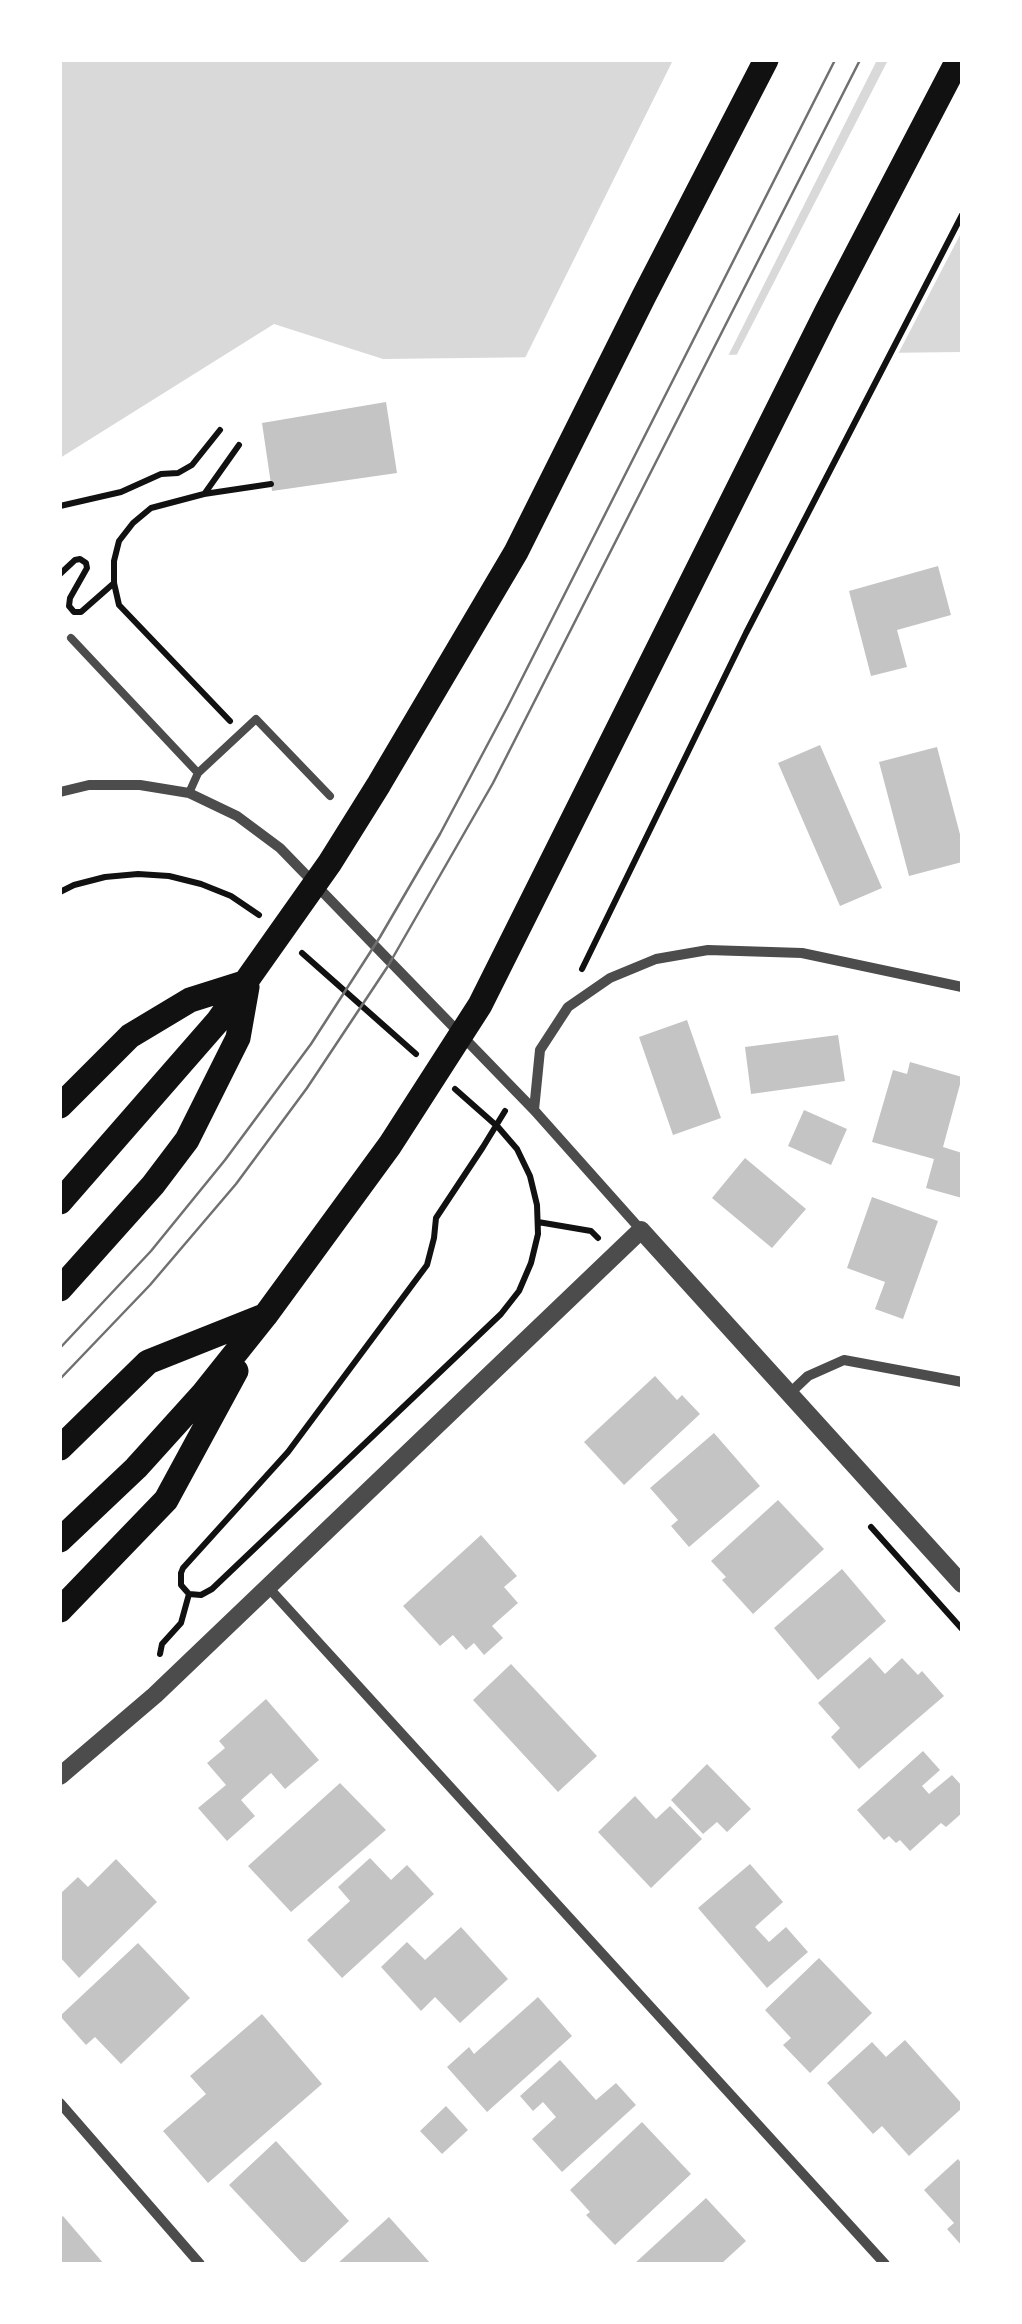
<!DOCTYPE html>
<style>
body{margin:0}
#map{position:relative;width:1022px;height:2324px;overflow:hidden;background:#fff;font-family:"Fira Sans",sans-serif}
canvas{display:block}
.frame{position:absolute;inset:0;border:62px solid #fff;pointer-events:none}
</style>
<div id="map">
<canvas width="1022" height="2324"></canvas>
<div class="frame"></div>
</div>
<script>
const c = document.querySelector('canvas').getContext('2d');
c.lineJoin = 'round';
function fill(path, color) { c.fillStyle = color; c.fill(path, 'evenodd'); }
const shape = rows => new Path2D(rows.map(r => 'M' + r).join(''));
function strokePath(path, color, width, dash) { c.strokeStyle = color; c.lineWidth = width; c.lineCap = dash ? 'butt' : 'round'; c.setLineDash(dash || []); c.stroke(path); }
fill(shape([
 [60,60,962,60,962,352,383,359,274,324,60,458]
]), '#d9d9d9');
fill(shape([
 [673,60,877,60,726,360,523,362],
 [888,60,962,60,962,231,896,358,734,360]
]), '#fff');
fill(shape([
 [386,402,397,473,272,491,262,423],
 [938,566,951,615,897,630,907,667,871,676,849,591],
 [820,745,882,888,840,906,778,763],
 [937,747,962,842,962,862,909,876,879,762],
 [687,1020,721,1118,673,1135,639,1037],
 [838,1035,845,1081,751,1094,745,1047],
 [910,1062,962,1077,943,1147,962,1153,962,1198,926,1188,934,1159,872,1142,893,1070,907,1074],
 [804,1110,847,1129,831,1165,788,1146],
 [745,1158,806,1209,772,1248,712,1198],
 [872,1197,938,1221,903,1319,875,1309,885,1282,847,1268],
 [655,1376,677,1400,682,1395,700,1414,624,1485,584,1442],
 [714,1433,760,1486,689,1547,671,1526,678,1520,650,1488],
 [778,1500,824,1549,753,1614,722,1580,726,1577,711,1561],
 [481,1535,517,1576,504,1587,518,1603,492,1626,503,1638,484,1655,474,1643,466,1650,453,1635,440,1646,403,1606],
 [842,1569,886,1621,818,1680,774,1628],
 [870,1657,885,1674,902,1658,918,1675,922,1671,944,1696,859,1769,831,1737,840,1728,818,1703],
 [511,1664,597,1756,558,1792,473,1700],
 [266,1699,319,1760,285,1789,271,1773,241,1800,255,1816,227,1841,198,1808,226,1785,207,1763,225,1748,219,1741],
 [923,1751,940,1770,922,1786,929,1794,952,1775,962,1786,962,1813,946,1827,941,1823,910,1851,900,1840,896,1843,889,1836,884,1840,857,1810],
 [707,1764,751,1809,727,1832,717,1822,703,1834,671,1800],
 [340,1783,386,1830,291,1912,248,1866],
 [635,1796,656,1819,670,1806,702,1839,651,1888,598,1832],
 [370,1858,391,1880,407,1865,434,1894,342,1978,307,1940,350,1901,338,1887],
 [116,1859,157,1902,79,1978,60,1957,60,1894,78,1877,88,1887],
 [750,1864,783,1902,755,1927,769,1942,786,1927,808,1952,767,1988,698,1908],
 [461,1927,508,1979,460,2023,435,1997,421,2011,381,1967,407,1942,425,1960],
 [138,1943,190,1998,121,2064,95,2037,86,2045,60,2016],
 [819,1958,872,2013,810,2073,783,2045,791,2038,765,2010],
 [538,1997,572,2036,487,2112,447,2067,469,2047,474,2054],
 [262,2014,322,2084,208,2183,163,2131,206,2094,190,2076],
 [905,2040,962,2104,962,2108,909,2156,882,2126,873,2134,827,2083,872,2042,886,2057],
 [560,2060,596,2100,616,2083,636,2105,562,2172,532,2139,556,2117,543,2102,533,2111,520,2096],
 [446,2106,468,2130,442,2154,420,2131],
 [642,2122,691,2174,615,2245,586,2215,590,2212,570,2190],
 [276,2141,349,2221,303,2264,229,2185],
 [958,2159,962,2164,962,2246,947,2229,954,2223,924,2190],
 [706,2198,746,2241,721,2264,634,2264],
 [63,2216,104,2264,60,2264,60,2219],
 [389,2217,431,2264,337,2264]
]), '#c4c4c4');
strokePath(shape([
 [205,493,239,445],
 [60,506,121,492,161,474,178,473,192,465,220,430],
 [60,574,75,560,80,559,86,563,87,568,70,598,69,606,74,612,81,612,114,583],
 [230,721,119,605,114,583,114,561,119,541,133,523,151,508,204,494,271,484],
 [60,892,74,885,105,877,138,874,169,876,201,884,231,896,259,915],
 [302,953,416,1054],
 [582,969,746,633,962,215],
 [455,1089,498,1127,517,1149,530,1176,537,1205,538,1234,531,1263,519,1291,501,1314,212,1589,201,1595,189,1594,181,1585,181,1573,183,1568,288,1452,427,1265,434,1238,436,1218,483,1147,505,1111],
 [538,1222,591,1231,598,1238],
 [871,1527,962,1629],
 [160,1654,162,1644,181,1623,189,1594]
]), '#111', 6);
strokePath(shape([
 [71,638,198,773,189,793],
 [198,773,256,719,330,796]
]), '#4c4c4c', 8);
strokePath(shape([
 [60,792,89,785,140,785,189,793,237,816,280,848,534,1110,641,1230],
 [534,1110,540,1050,568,1007,610,978,656,959,708,950,802,953,962,987],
 [790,1393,808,1376,844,1360,962,1382],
 [267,1586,885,2264],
 [60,2103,200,2264]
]), '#4c4c4c', 10);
strokePath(shape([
 [60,1776,155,1695,641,1230,962,1584]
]), '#4c4c4c', 18);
strokePath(shape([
 [60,1106,130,1036,190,1000,247,982],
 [60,1202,218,1021,329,864,379,784,516,552,644,296,766,60],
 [60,1289,153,1185,187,1140,238,1038,247,987],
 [60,1448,148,1362,261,1317],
 [60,1540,136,1468,202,1395,265,1316,390,1145,480,1005,827,311,958,60],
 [60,1610,166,1500,236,1371]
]), '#111', 25);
strokePath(shape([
 [60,1348,151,1251,225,1160,311,1044,380,937,440,834,508,706,835,60],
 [60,1379,150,1285,236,1184,307,1088,388,966,493,783,860,60]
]), '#707070', 2.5);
</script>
